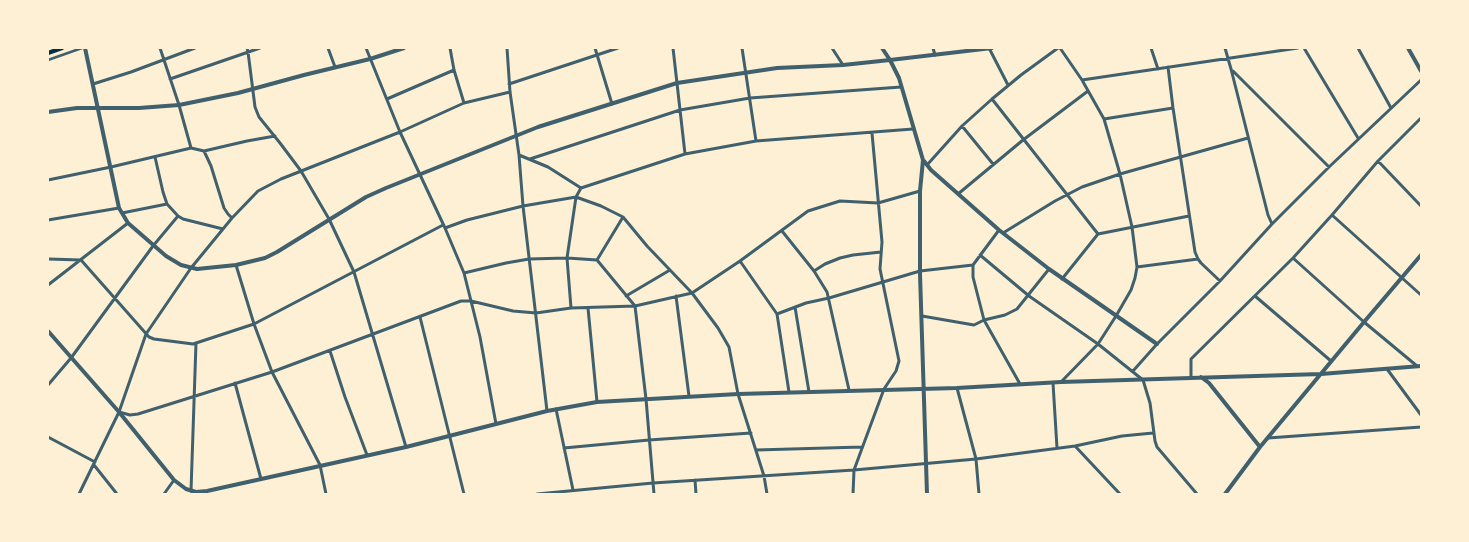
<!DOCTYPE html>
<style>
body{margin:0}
#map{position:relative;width:1469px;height:542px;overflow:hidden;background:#fdf0d5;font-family:"PT Sans",sans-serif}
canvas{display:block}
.frame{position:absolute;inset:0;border:49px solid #fdf0d5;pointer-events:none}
</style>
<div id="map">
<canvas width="1469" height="542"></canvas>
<div class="frame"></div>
</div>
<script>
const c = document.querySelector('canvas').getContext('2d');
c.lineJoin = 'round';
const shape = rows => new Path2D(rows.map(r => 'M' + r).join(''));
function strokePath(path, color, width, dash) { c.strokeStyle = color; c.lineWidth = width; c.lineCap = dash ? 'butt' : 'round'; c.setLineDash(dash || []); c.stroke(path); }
strokePath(shape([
 [48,60,82,48]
]), '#3f606c', 2.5);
strokePath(shape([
 [160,48,179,105,191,148],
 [247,48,248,52,255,107,259,117,280,143,301,171,329,219,354,272,406,447],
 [328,48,335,67],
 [366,48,400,132,445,228,464,273,480,337,496,424],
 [450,48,454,70,464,103],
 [507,48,510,92,519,155,523,206,547,411],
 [595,48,612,104],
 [673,48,685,154],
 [742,48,756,141],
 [832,48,843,65],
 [933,48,935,55],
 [989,48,1008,85],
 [1060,48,1082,80,1104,119,1120,174,1132,227,1137,267,1135,278,1131,290,1116,316,1098,344,1061,382],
 [1151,48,1158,69],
 [1225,48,1231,69,1268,215,1272,224],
 [1304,48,1358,138],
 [1358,48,1391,108],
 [1168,67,1173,108,1195,252,1198,259,1201,263,1220,281],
 [1233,71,1329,167],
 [170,79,260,48],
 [1082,80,1298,48],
 [93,84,131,72,195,48],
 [509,84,618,48],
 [387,99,454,70],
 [992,99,1098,234],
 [1104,119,1173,108],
 [962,126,993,164],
 [204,151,211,166,224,208,228,214,232,218],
 [519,155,548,167,581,188,576,197,601,206,623,217,647,246,692,293,718,328,729,347,738,394,764,476,767,494],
 [155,157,163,192,167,204,178,216,183,219,223,229],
 [530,159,680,110,750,98,901,87],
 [1378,161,1421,206],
 [927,165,962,126,992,99,1021,75,1058,48],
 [48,180,111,167,191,148,204,151,247,141,275,136],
 [581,188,685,154,756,141,913,129],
 [958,194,1023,140,1088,91],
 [122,213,167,204],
 [1332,215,1421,295],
 [48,220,119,208],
 [445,228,467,220,523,206,576,197,567,258,571,308],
 [782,231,814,271,827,292,849,390],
 [1003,233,1055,201,1082,187,1120,174,1248,138],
 [980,255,1029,296,1098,344,1143,380,1150,403,1155,441,1157,447,1197,494],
 [1293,258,1364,322,1417,366],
 [48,259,81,260,149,337,154,339,193,344,254,324,443,225],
 [597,260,623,217],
 [740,261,777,314,789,392],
 [236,265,254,324,272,372,320,465,326,494],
 [973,265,973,277,984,320,1020,384],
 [1137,267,1198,259],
 [814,271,825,264,840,258,853,255,881,252],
 [464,273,506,263,529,259,567,258,597,260,635,306,646,399,654,494],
 [1062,279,1098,234,1189,216],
 [48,285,128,223],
 [626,296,670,270],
 [676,296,689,396],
 [1255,296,1331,361],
 [795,307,809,392],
 [588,308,597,402],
 [777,314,806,303,829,298,920,271,973,265,999,230],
 [922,316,974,325,984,320,1005,315,1017,309,1049,269],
 [420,317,464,494],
 [330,351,345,397,367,455],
 [1387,369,1421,415],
 [1133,371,1157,344,1220,281,1272,224,1329,167,1421,80],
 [1191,377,1191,359,1293,258,1332,215,1378,161,1421,118],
 [235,383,261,479],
 [1053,383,1057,448],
 [48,385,71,358,153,246,178,216],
 [957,388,976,459,979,494],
 [556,409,573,490],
 [119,412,130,415,138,414,272,372,461,301,471,301,513,311,536,313,571,308,635,306,692,293,740,261,808,211,840,201,878,203,920,191],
 [48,437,95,462],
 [1268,438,1421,427],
 [1075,446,1120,494],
 [564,448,649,440,751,433],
 [756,450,862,447],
 [94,465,117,494],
 [695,480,696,494],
 [79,494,119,412,146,334,191,268,232,218,258,191,281,179,400,132,464,103,510,92],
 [164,494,174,480],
 [195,494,191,491,196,343],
 [537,494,653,483,854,470,976,459,1075,446,1122,436,1153,433],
 [853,494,854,470,884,389,896,371,899,361,880,269,882,242,872,133]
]), '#3f606c', 3);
strokePath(shape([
 [85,48,119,208,128,223,166,256,181,265,197,269,236,265,265,258,277,252,366,197,386,188,538,127,677,83,777,68,843,65,890,60,992,48],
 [882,48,890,60,899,78,923,160,920,191,920,274,927,494],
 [1408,48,1421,71],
 [48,112,77,108,139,108,179,105,238,93,304,75,370,59,404,48],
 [924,161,931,170,999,230,1049,269,1157,344],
 [48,331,119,412,174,480,186,489,196,492,207,491,406,447,547,411,597,402,738,394,957,388,1061,382,1321,374,1421,366],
 [1201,377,1209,383,1260,447],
 [1225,494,1260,447,1364,322,1421,255]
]), '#3f606c', 4);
strokePath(shape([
 [48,53,62,48]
]), '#003049', 4.5);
</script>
